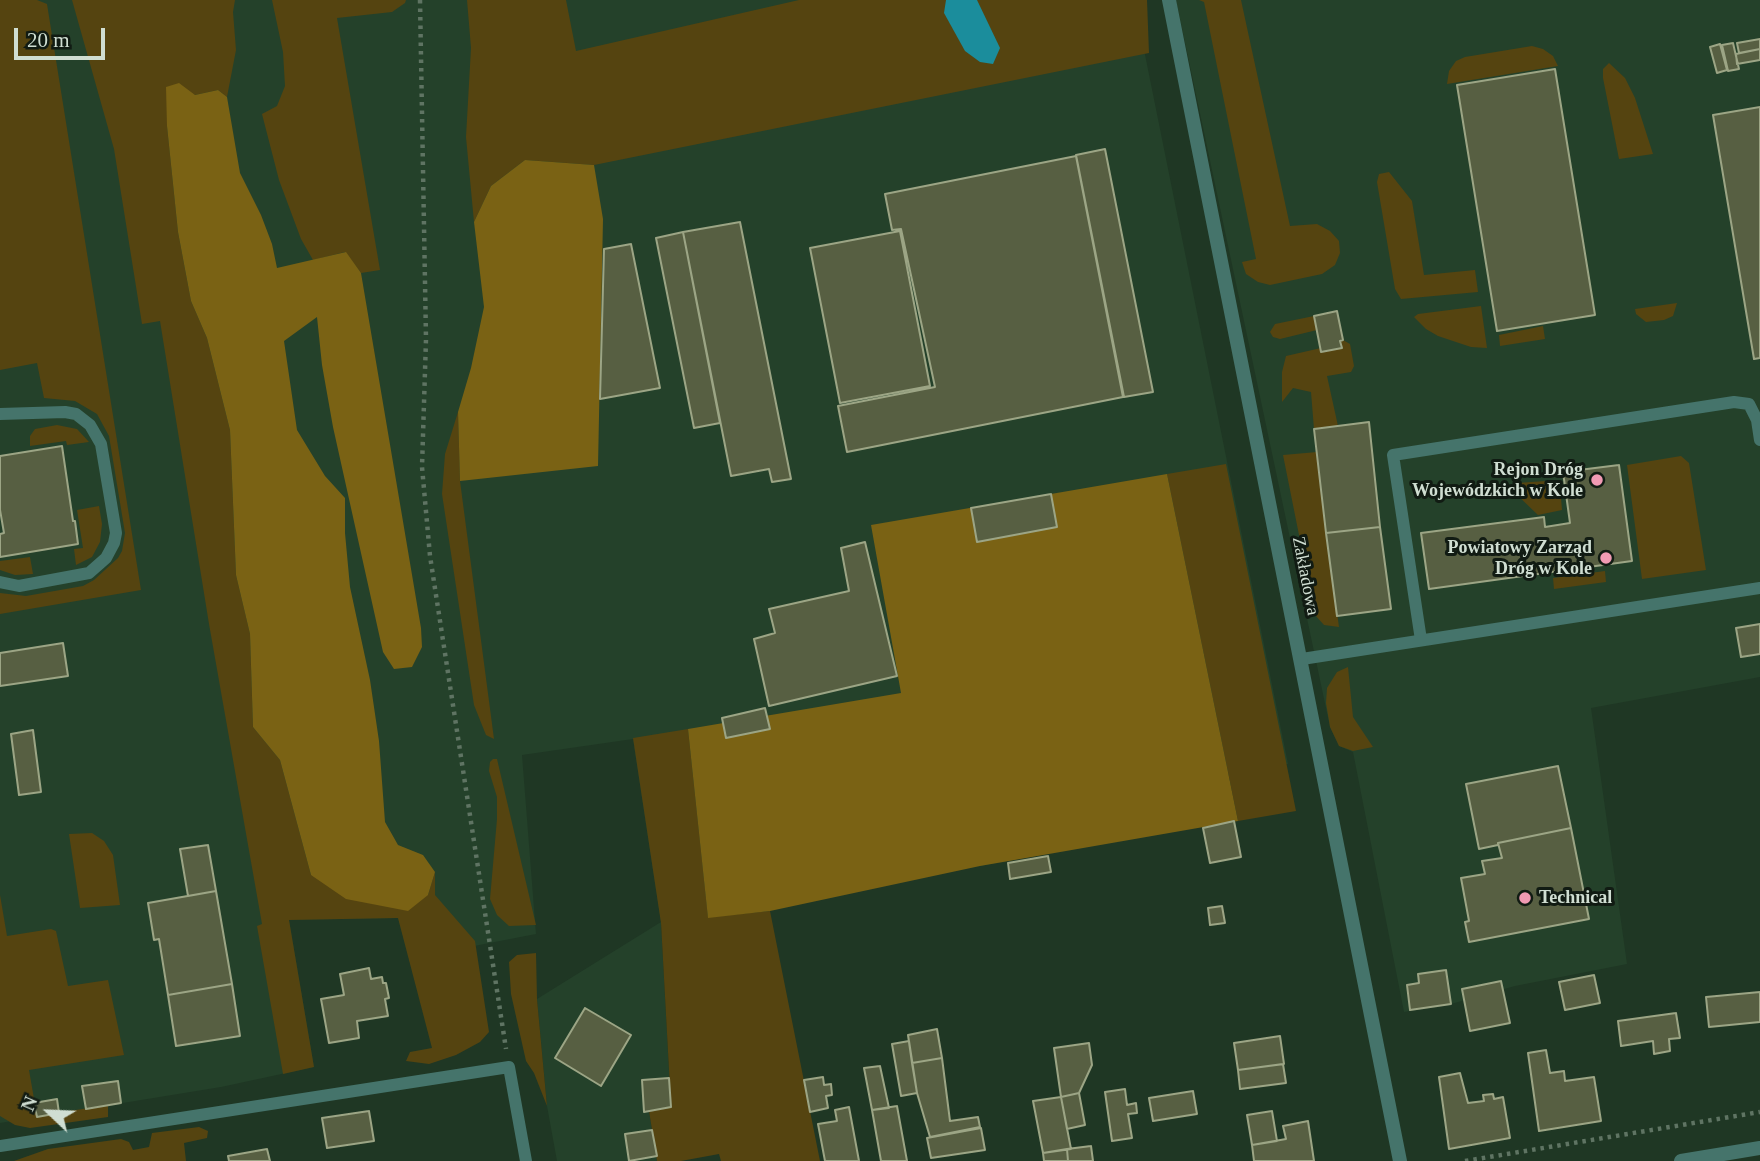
<!DOCTYPE html>
<meta charset="utf-8">
<style>
body{margin:0}
#map{position:relative;width:1760px;height:1161px;overflow:hidden;background:#1f3724;font-family:Georgia,serif}
canvas{display:block}
.north{position:absolute;left:14px;top:1077px;width:70px;height:70px;-webkit-text-stroke:5px #111b13;paint-order:stroke;rotate:293deg;font-size:19px;font-weight:700;line-height:28px;text-align:center;color:#d0ded2}
.north::after{content:'';display:block;margin:auto;width:24px;height:32px;background:#d0ded2;clip-path:polygon(50% 0,100% 100%,50% 72%,0 100%)}
.scale{position:absolute;left:14px;top:28px;width:91px;height:32px;box-sizing:border-box;border:4px solid #d0ded2;border-top:0;padding-left:9px;font-size:21px;line-height:24px;white-space:nowrap;color:#d0ded2;-webkit-text-stroke:5px #111b13;paint-order:stroke}
</style>
<div id="map">
<canvas width="1760" height="1161"></canvas>
<div class="north">N</div>
<div class="scale">20 m</div>
</div>
<script>
const c = document.querySelector('canvas').getContext('2d');
c.lineJoin = 'round';
function fill(path, color) { c.fillStyle = color; c.fill(path, 'evenodd'); }
const shape = rows => new Path2D(rows.map(r => 'M' + r).join(''));
function strokePath(path, color, width, dash) { c.strokeStyle = color; c.lineWidth = width; c.lineCap = dash ? 'butt' : 'round'; c.setLineDash(dash || []); c.stroke(path); }
function write(font, color, halo, rows, align = 'center') {
  c.font = font + ' Georgia,serif'; c.lineWidth = 6; c.setLineDash([]); c.textBaseline = 'middle'; c.strokeStyle = halo; c.fillStyle = color; for (const [text, x, y, turn = 0] of rows) {
    c.save(); c.translate(x, y); c.rotate((+turn || 0) * Math.PI / 180); c.textAlign = isNaN(turn) ? turn : align; if (halo) c.strokeText(text, 0, 0); c.fillText(text, 0, 0); c.restore();
  }
}
fill(shape([
 [0,0,1134,0,1288,764,1056,796,1062,851,980,866,969,808,761,852,770,911,661,923,671,1107,649,1111,657,1161,557,1161,547,1106,537,999,661,922,633,739,522,755,536,934,438,953,433,1048,398,918,289,920,314,1067,221,1087,0,1123],
 [1176,0,1760,0,1760,677,1591,708,1627,964,1515,986,1451,1004,1404,1012,1353,752,1339,746,1330,727]
]), '#24412a');
fill(shape([
 [0,0,37,0,47,4,141,590,0,614,0,593,26,596,83,586,94,580,118,558,122,551,125,533,109,436,97,414,75,401,44,398,37,363,0,370],
 [72,0,235,0,233,12,236,50,227,97,218,90,195,95,167,87,167,126,178,232,191,301,207,338,230,430,236,575,250,634,253,727,280,760,311,875,428,895,435,872,435,895,475,941,489,1032,480,1042,456,1055,429,1064,406,1061,410,1052,432,1048,398,918,289,920,314,1067,283,1074,257,926,262,924,209,624,160,321,142,324,114,149],
 [272,0,406,0,405,3,392,12,337,18,380,270,361,273,345,252,313,260,301,239,279,180,262,114,277,106,285,86,283,52],
 [467,0,566,0,576,51,799,0,1147,0,1149,53,594,165,525,160,491,186,474,222,466,137,471,48],
 [1199,0,1241,0,1290,226,1317,224,1330,231,1339,241,1340,253,1335,265,1322,274,1270,285,1258,282,1246,274,1242,262,1256,259,1204,2],
 [1532,46,1543,49,1553,56,1558,66,1447,84,1449,71,1456,61,1465,57],
 [1609,63,1625,78,1635,98,1653,154,1619,159,1603,78,1603,69],
 [1389,172,1412,201,1424,275,1475,270,1478,292,1401,299,1395,289,1377,182,1379,174],
 [1677,303,1673,316,1664,320,1646,322,1636,314,1635,309],
 [1481,306,1487,348,1471,347,1438,336,1426,329,1414,317,1418,314],
 [1314,316,1317,330,1280,339,1273,337,1270,332,1275,324],
 [1543,326,1545,339,1500,346,1499,335],
 [1343,340,1350,344,1354,366,1351,372,1327,376,1338,426,1314,429,1311,392,1293,388,1282,402,1282,372,1286,356,1321,348,1322,352,1341,348,1340,341],
 [458,412,460,481,494,739,486,735,474,705,442,494,445,454],
 [57,425,77,429,89,442,67,445,66,441,30,446,30,436,35,429],
 [1317,452,1326,533,1339,627,1324,625,1315,615,1283,455],
 [1681,456,1689,463,1706,570,1642,579,1627,465],
 [1226,464,1296,811,1238,821,1167,474],
 [1546,481,1561,498,1562,510,1538,515,1513,491,1517,483],
 [99,506,102,524,100,542,92,557,76,565,74,549,83,548,77,510],
 [30,557,33,574,15,575,0,570,0,561],
 [1605,571,1606,582,1554,589,1553,578],
 [1348,667,1353,717,1373,747,1353,751,1339,746,1330,727,1326,703,1327,688,1337,672],
 [688,729,708,917,770,911,820,1161,721,1161,719,1154,681,1161,657,1161,649,1111,671,1107,661,923,633,738],
 [493,759,497,759,536,925,509,926,497,915,490,899,497,819,497,797,489,771,490,762],
 [92,833,104,841,113,855,120,905,80,908,69,834],
 [0,895,7,936,51,929,56,931,68,986,108,980,124,1055,29,1070,37,1116,108,1105,108,1117,30,1128,15,1125,0,1116],
 [536,953,537,999,547,1106,534,1073,526,1061,511,994,509,962,517,955],
 [199,1127,208,1131,207,1138,184,1143,186,1161,14,1161,48,1149,121,1139,129,1142,133,1150,149,1147,152,1133]
]), '#554410');
fill(shape([
 [179,83,195,95,218,90,227,97,240,173,261,215,272,244,277,268,346,252,361,273,421,628,422,647,412,667,394,669,383,652,333,427,322,365,317,317,284,341,297,430,325,476,345,498,345,533,350,587,370,680,379,741,385,822,398,845,423,855,435,872,428,895,408,911,346,899,311,875,280,760,253,727,250,634,236,575,230,430,207,338,191,301,178,232,167,126,166,87],
 [525,160,594,165,603,219,598,466,460,481,458,412,471,368,484,307,474,222,491,186],
 [1167,474,1238,821,980,866,770,911,708,918,688,729,901,693,871,525]
]), '#7a6214');
fill(shape([
 [946,0,977,0,1000,48,993,64,980,62,965,51,944,13]
]), '#1b8d9c');
const building = shape([
 [1760,39,1760,49,1739,53,1737,43,1760,39],
 [1733,43,1739,69,1728,71,1722,45,1733,43],
 [1720,44,1727,70,1717,73,1710,47,1720,44],
 [1760,49,1760,60,1737,64,1736,54,1760,49],
 [1555,69,1595,315,1497,331,1457,85,1555,69],
 [1760,107,1760,358,1754,359,1713,115,1760,107],
 [1105,149,1153,392,1124,397,1076,155,1105,149],
 [1076,156,1123,397,847,452,838,406,935,387,901,229,892,230,885,194,1076,156],
 [740,222,791,479,772,482,769,469,731,476,683,232,740,222],
 [900,231,930,386,840,403,810,248,900,231],
 [683,232,720,423,694,428,656,238,683,232],
 [631,244,660,388,600,399,604,249,631,244],
 [1337,311,1343,340,1340,341,1342,348,1321,352,1314,316,1337,311],
 [1369,422,1380,527,1326,533,1314,429,1369,422],
 [62,446,73,521,75,521,78,544,0,557,0,534,4,533,0,510,0,456,62,446],
 [1619,465,1632,561,1429,589,1421,533,1544,517,1545,527,1570,523,1563,472,1619,465],
 [1051,494,1057,527,977,542,971,508,1051,494],
 [1380,527,1391,609,1337,616,1326,533,1380,527],
 [865,542,897,676,769,706,754,639,775,633,769,609,849,591,841,548,865,542],
 [1760,624,1760,654,1741,657,1736,628,1760,624],
 [63,643,68,676,0,686,0,653,63,643],
 [765,708,770,729,726,738,722,718,765,708],
 [33,730,41,792,19,795,11,734,33,730],
 [1558,766,1571,828,1498,843,1498,845,1479,849,1466,784,1558,766],
 [1234,821,1241,857,1210,863,1203,828,1234,821],
 [1571,828,1589,919,1469,942,1465,922,1469,921,1461,878,1485,874,1482,861,1502,858,1498,843,1571,828],
 [208,845,216,891,188,896,180,849,208,845],
 [1048,856,1051,872,1010,879,1008,863,1048,856],
 [216,891,232,984,168,995,159,939,154,940,148,903,216,891],
 [1222,906,1225,923,1210,925,1208,908,1222,906],
 [369,968,371,979,382,977,383,983,386,983,389,998,385,999,388,1016,357,1021,359,1038,329,1043,321,999,344,995,340,974,369,968],
 [1446,970,1451,1004,1410,1010,1407,985,1419,983,1418,974,1446,970],
 [1594,975,1600,1003,1565,1010,1559,982,1594,975],
 [1501,981,1510,1023,1470,1031,1462,989,1501,981],
 [232,984,240,1036,176,1046,168,995,232,984],
 [1760,992,1760,1022,1709,1027,1706,997,1760,992],
 [585,1008,631,1035,601,1086,555,1058,585,1008],
 [1676,1013,1680,1038,1669,1039,1670,1051,1654,1054,1653,1041,1621,1046,1618,1021,1676,1013],
 [937,1029,942,1058,912,1063,908,1035,937,1029],
 [1280,1036,1284,1064,1238,1070,1234,1043,1280,1036],
 [909,1041,917,1093,901,1096,892,1044,909,1041],
 [1089,1043,1092,1065,1079,1093,1061,1097,1054,1048,1089,1043],
 [1546,1050,1550,1073,1564,1071,1565,1081,1594,1077,1601,1121,1539,1131,1528,1053,1546,1050],
 [942,1058,950,1121,978,1117,980,1127,930,1137,917,1093,912,1063,942,1058],
 [1283,1064,1286,1083,1240,1089,1238,1070,1283,1064],
 [880,1066,889,1108,872,1110,864,1068,880,1066],
 [1460,1073,1468,1103,1484,1101,1483,1095,1493,1094,1494,1099,1503,1097,1510,1138,1449,1149,1439,1077,1460,1073],
 [823,1077,824,1085,831,1084,832,1095,826,1096,828,1108,810,1112,804,1080,823,1077],
 [669,1078,671,1107,644,1112,642,1080,669,1078],
 [118,1081,121,1103,86,1109,82,1086,118,1081],
 [1125,1089,1127,1105,1136,1103,1137,1113,1128,1114,1132,1138,1112,1141,1105,1092,1125,1089],
 [1193,1091,1197,1114,1153,1121,1149,1098,1193,1091],
 [1079,1093,1085,1125,1067,1129,1061,1097,1079,1093],
 [1061,1097,1071,1149,1043,1153,1033,1101,1061,1097],
 [57,1099,59,1113,37,1117,34,1103,57,1099],
 [897,1106,907,1161,881,1161,872,1110,897,1106],
 [849,1107,859,1161,825,1161,818,1124,837,1121,835,1110,849,1107],
 [369,1111,374,1141,327,1148,322,1118,369,1111],
 [1272,1111,1277,1141,1252,1145,1247,1115,1272,1111],
 [1308,1121,1314,1161,1254,1161,1252,1145,1286,1139,1283,1126,1308,1121],
 [981,1128,985,1150,931,1158,927,1138,981,1128],
 [652,1130,657,1156,629,1161,625,1134,652,1130],
 [1091,1146,1093,1161,1068,1161,1067,1149,1091,1146],
 [267,1149,270,1161,229,1161,228,1156,267,1149],
 [1067,1149,1068,1161,1044,1161,1043,1153,1067,1149]
]);
fill(building, '#575f42');
strokePath(building, '#9ca585', 2);
strokePath(shape([
 [420,0,426,339,422,467,430,556,506,1049],
 [1465,1161,1760,1112]
]), '#5f7463', 4.5, [3.5, 5]);
strokePath(shape([
 [0,414,65,412,76,414,90,425,101,444,116,533,114,543,106,558,89,573,19,586,0,582],
 [1421,640,1393,455,1734,402,1749,404,1757,420,1760,440],
 [1302,659,1760,588],
 [0,1146,509,1067,526,1161]
]), '#45746b', 12);
strokePath(shape([
 [1169,0,1400,1161]
]), '#45746b', 14);
strokePath(shape([
 [1681,1161,1760,1148]
]), '#45746b', 14);
for (const [x, y, r, color] of [
 [1597,480,7,"#f19ab3"],
 [1606,558,7,"#f19ab3"],
 [1525,898,7,"#f19ab3"]
]) { const dot = new Path2D(); dot.arc(x, y, r, 0, 2 * Math.PI); c.fillStyle = color; c.fill(dot); strokePath(dot, '#111b13', 2.5); }
write('bold 18px', '#d0ded2', '#111b13', [
 ["Rejon Dróg",1583,470],
 ["Wojewódzkich w Kole",1583,491],
 ["Powiatowy Zarząd",1592,548],
 ["Dróg w Kole",1592,569],
 ["Technical",1539,898,"left"]
], 'right');
write('18px', '#d0ded2', '#111b13', [
 ["Zakładowa",1305,576,79]
]);
</script>
